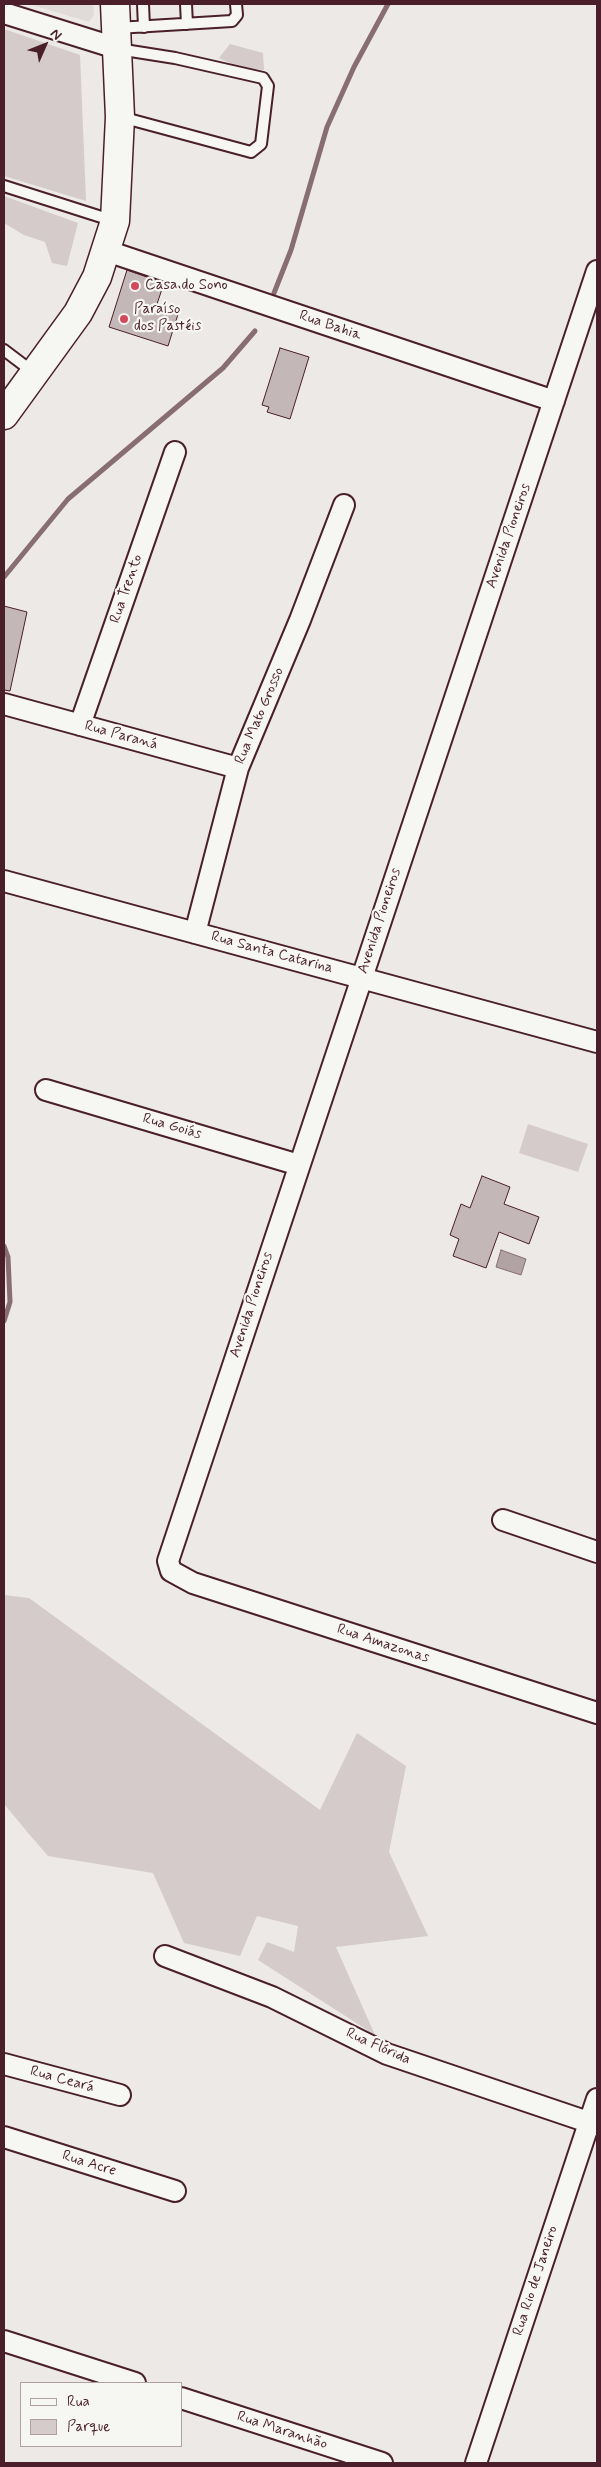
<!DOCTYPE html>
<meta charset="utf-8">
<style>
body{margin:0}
#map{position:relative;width:601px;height:2467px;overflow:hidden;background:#ece9e6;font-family:Mynerve,sans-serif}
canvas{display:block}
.frame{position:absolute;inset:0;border:5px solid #4a1f2b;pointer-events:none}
.legend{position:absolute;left:20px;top:2382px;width:162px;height:65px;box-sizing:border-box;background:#f6f6f2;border:1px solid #b1a0a2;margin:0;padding:6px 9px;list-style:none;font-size:15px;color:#4a1f2b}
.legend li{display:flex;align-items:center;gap:10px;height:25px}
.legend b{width:25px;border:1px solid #b1a0a2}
.north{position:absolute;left:20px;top:20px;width:50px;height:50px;-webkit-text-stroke:4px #f6f6f2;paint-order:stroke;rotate:46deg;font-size:14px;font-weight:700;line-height:20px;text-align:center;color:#4a1f2b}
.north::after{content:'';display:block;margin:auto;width:18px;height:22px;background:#4a1f2b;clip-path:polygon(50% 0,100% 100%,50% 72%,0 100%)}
</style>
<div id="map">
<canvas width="601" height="2467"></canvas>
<div class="frame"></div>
<ul class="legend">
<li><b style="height:6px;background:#f6f6f2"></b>Rua</li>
<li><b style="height:14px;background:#d4cbca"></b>Parque</li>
</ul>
<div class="north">N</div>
</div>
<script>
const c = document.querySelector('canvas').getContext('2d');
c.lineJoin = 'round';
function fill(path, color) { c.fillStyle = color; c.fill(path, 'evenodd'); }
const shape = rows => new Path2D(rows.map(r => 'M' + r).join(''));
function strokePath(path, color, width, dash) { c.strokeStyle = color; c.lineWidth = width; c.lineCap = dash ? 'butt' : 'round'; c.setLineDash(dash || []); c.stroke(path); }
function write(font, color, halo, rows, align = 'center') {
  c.font = font + ' Mynerve,sans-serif'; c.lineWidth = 4.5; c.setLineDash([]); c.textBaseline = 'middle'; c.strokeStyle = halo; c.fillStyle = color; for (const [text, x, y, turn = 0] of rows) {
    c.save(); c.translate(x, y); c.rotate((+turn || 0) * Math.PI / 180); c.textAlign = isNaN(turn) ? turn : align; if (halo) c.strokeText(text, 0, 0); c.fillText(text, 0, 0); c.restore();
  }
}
fill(shape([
 [29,4,93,4,94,15,89,22]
]), '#e0dad8');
fill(shape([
 [4,29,80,55,86,201,4,176],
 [230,44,263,53,264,70,240,68,219,58],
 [4,196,78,223,67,266,52,263,45,242,24,235,4,223],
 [528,1124,588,1144,578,1172,519,1153],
 [4,1595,29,1598,320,1810,357,1733,406,1766,389,1852,428,1936,336,1947,375,2035,258,1960,267,1942,294,1952,298,1926,257,1916,240,1956,184,1943,153,1873,48,1856,29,1834,4,1804]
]), '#d4cbca');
const water = shape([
 [501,1250,526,1259,521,1275,496,1267,501,1250]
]);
fill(water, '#b1a2a3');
strokePath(water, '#886e73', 1);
strokePath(shape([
 [274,293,291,250,327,127,354,67,388,4],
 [4,577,68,499,223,368,255,331],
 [4,1246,8,1257,10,1302,4,1321]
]), '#886e73', 5);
const building = shape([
 [127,270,164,283,157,304,179,311,168,346,109,327,127,270],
 [280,348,309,357,290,419,267,412,269,407,262,405,280,348],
 [4,606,27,612,10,691,4,690,4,606],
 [482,1176,510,1187,504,1204,539,1217,529,1244,499,1232,486,1268,453,1256,459,1239,450,1235,461,1204,470,1208,482,1176]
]);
fill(building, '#c4b7b7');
strokePath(building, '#4a1f2b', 1);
const service = shape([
 [143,4,144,27],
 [186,4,187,24],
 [117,28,232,21,237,15,236,4],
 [118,49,175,58,263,78,268,86,261,144,251,152,121,117],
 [4,186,114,221],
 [4,350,33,372]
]);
const minor = shape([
 [4,13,116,48],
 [107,251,554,401],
 [597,271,168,1561,171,1571,193,1583,597,1713],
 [4,704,238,768],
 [80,725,175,452],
 [4,881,597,1042],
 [195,933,238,768,300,620,344,505],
 [46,1090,299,1165],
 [503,1520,597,1552],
 [165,1956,272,1997,387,2054,597,2125],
 [4,2064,120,2095],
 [4,2137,175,2191],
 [4,2341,135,2383],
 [181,2398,382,2463],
 [476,2463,597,2099]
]);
const secondary = shape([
 [4,415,78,313,97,277,115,221,120,117,115,4]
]);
strokePath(service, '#4a1f2b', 14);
strokePath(minor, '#4a1f2b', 24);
strokePath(secondary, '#4a1f2b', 31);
strokePath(service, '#f6f6f2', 10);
strokePath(minor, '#f6f6f2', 20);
strokePath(secondary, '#f6f6f2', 28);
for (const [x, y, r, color] of [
 [135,286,5,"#d1495b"],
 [124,319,5,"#d1495b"]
]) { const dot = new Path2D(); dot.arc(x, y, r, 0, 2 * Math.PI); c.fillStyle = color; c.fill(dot); strokePath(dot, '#f6f6f2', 2); }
write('15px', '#4a1f2b', '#f6f6f2', [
 ["Casa do Sono",145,286],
 ["Paraíso",134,310],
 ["dos Pastéis",134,327]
], 'left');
write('15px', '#4a1f2b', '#f6f6f2', [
 ["Rua Bahia",330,326,19],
 ["Avenida Pioneiros",509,536,-71],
 ["Rua Trento",127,589,-71],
 ["Rua Mato Grosso",260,716,-67],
 ["Rua Paraná",121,736,15],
 ["Avenida Pioneiros",380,921,-72],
 ["Rua Santa Catarina",272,953,15],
 ["Rua Goiás",172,1127,16],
 ["Avenida Pioneiros",252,1305,-72],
 ["Rua Amazonas",383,1644,18],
 ["Rua Flórida",378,2047,24],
 ["Rua Ceará",62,2080,15],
 ["Rua Acre",89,2164,17],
 ["Rua Rio de Janeiro",536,2281,-72],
 ["Rua Maranhão",282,2431,18]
]);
</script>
